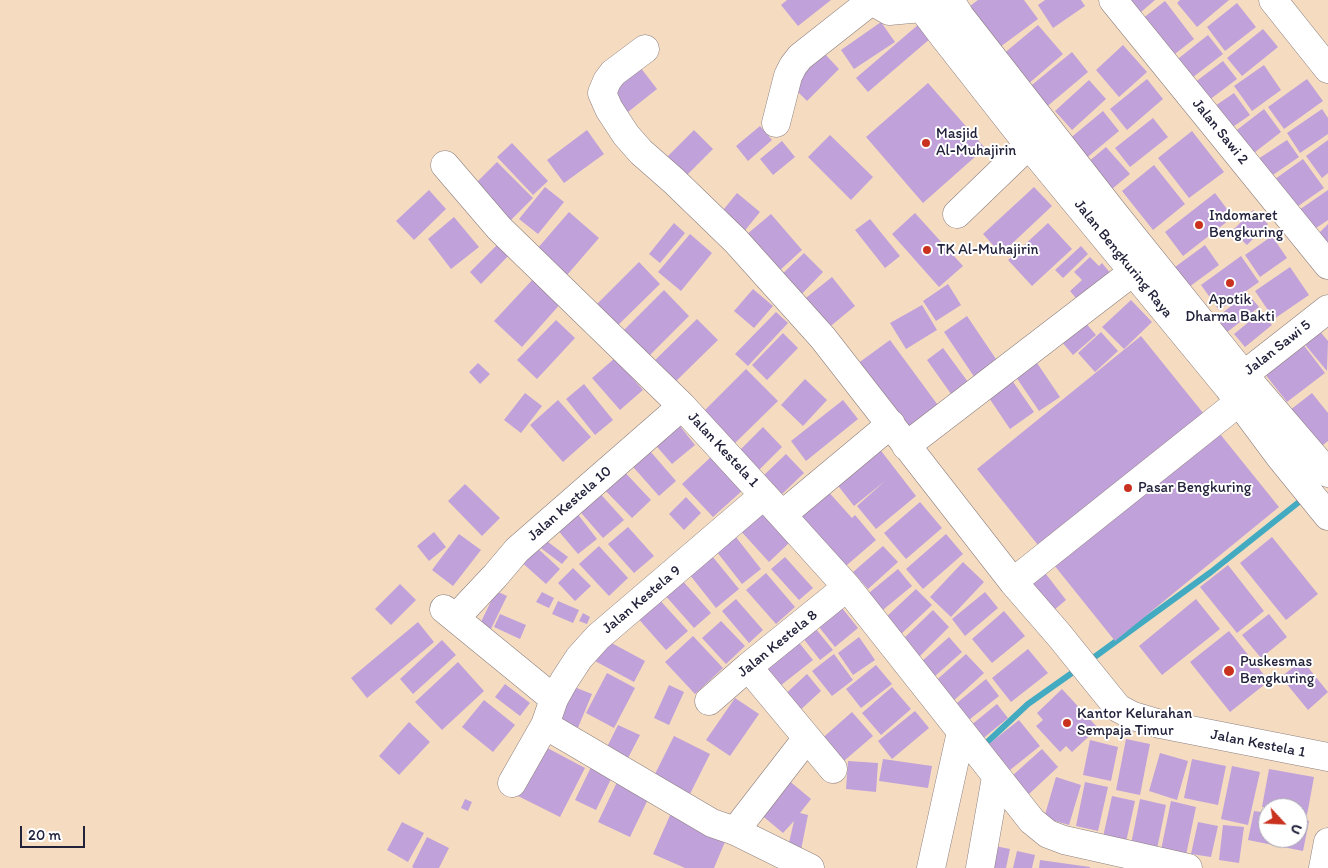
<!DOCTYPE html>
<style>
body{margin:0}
#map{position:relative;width:1328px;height:868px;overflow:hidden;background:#f5dcc1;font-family:Itim,sans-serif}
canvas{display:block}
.north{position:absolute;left:1258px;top:798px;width:50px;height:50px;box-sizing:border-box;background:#fff;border:1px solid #a7a7b1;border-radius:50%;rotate:115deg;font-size:14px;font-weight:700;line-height:20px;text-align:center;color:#22223b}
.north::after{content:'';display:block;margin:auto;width:18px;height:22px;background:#c8321e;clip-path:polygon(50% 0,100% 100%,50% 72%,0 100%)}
.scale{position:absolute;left:20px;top:826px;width:65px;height:22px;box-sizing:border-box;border:2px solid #22223b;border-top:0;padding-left:6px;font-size:15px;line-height:18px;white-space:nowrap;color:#22223b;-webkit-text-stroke:4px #fff;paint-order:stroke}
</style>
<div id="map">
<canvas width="1328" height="868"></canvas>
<div class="north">U</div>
<div class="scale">20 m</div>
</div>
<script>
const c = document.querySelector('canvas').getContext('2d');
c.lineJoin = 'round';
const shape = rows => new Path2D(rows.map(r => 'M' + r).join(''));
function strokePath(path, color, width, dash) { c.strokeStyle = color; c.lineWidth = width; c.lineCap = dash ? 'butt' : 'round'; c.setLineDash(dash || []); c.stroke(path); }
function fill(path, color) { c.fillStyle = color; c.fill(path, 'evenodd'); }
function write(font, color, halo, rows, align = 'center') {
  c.font = font + ' Itim,sans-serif'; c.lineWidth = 4; c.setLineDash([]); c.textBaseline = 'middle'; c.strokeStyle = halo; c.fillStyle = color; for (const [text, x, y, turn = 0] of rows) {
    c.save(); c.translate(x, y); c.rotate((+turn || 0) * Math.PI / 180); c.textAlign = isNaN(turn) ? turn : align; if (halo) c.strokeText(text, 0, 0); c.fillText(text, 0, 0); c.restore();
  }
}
strokePath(shape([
 [1089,661,1211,572,1304,498],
 [982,747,1028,704,1079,668]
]), '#42aac1', 6);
fill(shape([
 [787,0,831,0,798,26,781,5],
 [978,0,1024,0,1038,19,1000,47,970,6],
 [1045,0,1081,0,1085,6,1053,28,1038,5],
 [1130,0,1155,0,1141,12],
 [1180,0,1229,0,1197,27,1177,3],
 [1165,1,1194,39,1171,57,1142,19],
 [1237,3,1256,27,1225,51,1207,27],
 [881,22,895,42,854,69,841,50],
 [919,24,931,38,868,92,856,78],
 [1038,25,1063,54,1027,85,1002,55],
 [1263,29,1278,47,1242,76,1227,58],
 [1208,35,1223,54,1188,81,1174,62],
 [1123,45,1147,72,1119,97,1096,70],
 [1072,52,1088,72,1044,109,1027,89],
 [824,53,839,69,807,101,791,85],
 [1223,61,1237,79,1204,104,1190,86],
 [637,63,657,89,628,112,608,86],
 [1264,65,1281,90,1252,111,1234,86],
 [1147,79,1163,99,1127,130,1110,109],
 [1307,79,1323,101,1284,129,1268,107],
 [1089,80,1106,99,1072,130,1055,111],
 [928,83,985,148,923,203,866,137],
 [1234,93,1250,115,1227,131,1212,108],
 [1264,109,1281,132,1250,156,1233,133],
 [1322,109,1328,118,1328,134,1300,153,1287,133],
 [1103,111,1119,131,1084,160,1068,140],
 [1153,118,1168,137,1130,167,1115,148],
 [760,126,772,140,748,161,736,146],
 [587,130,604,154,564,183,547,160],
 [694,130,713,149,681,181,662,162],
 [1192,131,1224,172,1189,198,1158,158],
 [830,135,873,177,851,200,808,157],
 [1287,140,1299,157,1267,179,1255,161],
 [1328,140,1328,173,1322,178,1306,156],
 [782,141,795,157,773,175,760,159],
 [512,143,548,181,533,195,497,157],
 [1106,147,1130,174,1112,189,1088,162],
 [1303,159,1324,188,1291,211,1271,182],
 [497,162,533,198,504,227,468,191],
 [1154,165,1185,204,1153,230,1122,191],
 [545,187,564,202,538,234,519,219],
 [1034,187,1052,206,1001,254,983,234],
 [429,190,446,209,414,240,396,221],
 [1328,190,1328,220,1313,230,1299,210],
 [737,193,760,212,738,239,715,220],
 [1215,193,1233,217,1183,256,1165,232],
 [1253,210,1268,224,1247,245,1232,231],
 [569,212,599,238,567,275,537,249],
 [915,213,963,266,939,287,892,234],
 [771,214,802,250,778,272,746,235],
 [454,217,479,247,451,269,428,239],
 [870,219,900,256,885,268,855,230],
 [674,223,685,233,660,263,649,254],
 [1048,223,1072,249,1032,286,1008,260],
 [1328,224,1328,251,1315,237],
 [690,234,712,253,681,291,658,272],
 [1272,236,1287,258,1260,277,1245,255],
 [500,242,511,253,481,284,470,272],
 [1205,245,1219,265,1189,287,1175,267],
 [1081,246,1088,254,1063,278,1055,270],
 [804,253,823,272,795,301,775,281],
 [1241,256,1259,282,1219,310,1201,285],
 [1090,257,1099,266,1102,263,1112,275,1080,303,1070,291,1082,280,1074,272],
 [639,262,660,284,613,330,592,309],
 [1290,267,1309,295,1274,319,1255,291],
 [535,277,562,302,522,347,494,321],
 [832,277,855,306,821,334,797,305],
 [948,284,961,305,936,321,923,301],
 [753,289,773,306,754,328,734,311],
 [664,290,689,316,643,362,618,336],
 [1247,293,1259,307,1226,333,1215,319],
 [1131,300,1152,322,1124,349,1102,327],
 [922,305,937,330,906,349,890,323],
 [776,312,788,323,748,366,735,354],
 [1261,312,1272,325,1245,347,1234,334],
 [967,316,998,362,975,378,944,332],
 [697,319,718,340,671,386,650,365],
 [556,320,575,338,537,379,517,360],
 [1084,321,1096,335,1073,355,1061,341],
 [1317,328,1328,341,1327,371,1302,341],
 [1101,332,1118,351,1095,372,1078,353],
 [783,333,798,348,767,380,752,365],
 [1141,336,1279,507,1115,641,977,469],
 [1299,339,1325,373,1287,402,1261,369],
 [890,340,940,408,906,433,857,364],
 [943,348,968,382,951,394,927,360],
 [615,358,643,390,620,410,592,378],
 [1035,360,1060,397,1039,411,1014,374],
 [478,363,490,374,480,384,469,372],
 [746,369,778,401,735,443,704,411],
 [1009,376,1034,412,1010,429,985,392],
 [805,379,827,400,803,426,781,405],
 [584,384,613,420,595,435,566,399],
 [525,393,542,406,521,433,504,420],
 [1312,393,1328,413,1328,441,1314,452,1285,414],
 [558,400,591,437,563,462,530,425],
 [843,400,858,419,806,461,791,441],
 [676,421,695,445,672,464,652,441],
 [763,427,782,447,756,473,737,453],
 [875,443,916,496,876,529,857,506,885,481,854,506,832,478],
 [644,444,676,481,659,496,626,459],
 [786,454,804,473,781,495,763,476],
 [713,455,744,489,713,517,682,484],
 [618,465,651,500,632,518,599,484],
 [465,484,500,518,482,536,448,501],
 [825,488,852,518,855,515,876,540,840,571,796,515],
 [596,489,624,520,603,538,576,507],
 [686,497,701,513,684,530,669,514],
 [920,502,942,528,906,559,884,533],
 [759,509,789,543,769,562,738,528],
 [576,512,597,539,578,554,556,528],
 [628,527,654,556,634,573,608,544],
 [434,532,446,547,429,561,417,546],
 [732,532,761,569,742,584,713,547],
 [459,534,481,550,453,586,432,570],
 [946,534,963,554,923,589,906,569],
 [540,536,568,557,562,564,534,543],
 [1272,537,1318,594,1286,620,1240,563],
 [533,544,560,569,546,584,519,560],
 [599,546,628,578,609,596,579,564],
 [883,546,898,562,868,589,853,572],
 [708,551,739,589,716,608,686,570],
 [785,557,813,588,799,600,771,569],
 [963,562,984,582,951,617,930,597],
 [1039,565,1066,600,1048,615,1020,580],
 [1228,565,1264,611,1237,633,1200,587],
 [573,568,591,586,575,601,558,583],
 [898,569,912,586,878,614,864,597],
 [766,573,795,607,776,624,746,590],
 [681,579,711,613,694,628,664,594],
 [400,584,416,600,391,625,375,609],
 [916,589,932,605,900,635,885,618],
 [496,591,507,596,489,633,478,628],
 [542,592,554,598,549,608,536,602],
 [985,592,998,608,965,636,952,619],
 [656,596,688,631,666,650,635,615],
 [736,599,763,630,749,643,722,611],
 [1196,599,1220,629,1162,675,1139,646],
 [558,601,579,610,573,623,552,614],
 [838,603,858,628,835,647,815,622],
 [933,610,949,627,918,658,901,641],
 [1004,611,1025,636,992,663,972,639],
 [583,613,590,617,587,624,579,621],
 [500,614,526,625,520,639,494,627],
 [1269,614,1287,637,1261,658,1242,635],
 [721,621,745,646,726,664,702,638],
 [418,622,434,642,367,698,351,678],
 [811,623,833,650,820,660,799,633],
 [1229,631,1269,681,1230,712,1190,662],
 [693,636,723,668,695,694,665,662],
 [859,637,875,660,853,675,838,653],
 [949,637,962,652,934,677,921,662],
 [442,640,456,655,413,694,400,679],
 [606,640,645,661,634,682,595,661],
 [797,640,813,660,780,686,765,665],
 [1028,649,1048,673,1011,702,992,678],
 [834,654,853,680,832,696,812,671],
 [966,654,984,673,950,704,932,684],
 [1302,660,1328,692,1308,710,1281,677],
 [458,662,484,691,442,730,415,702],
 [876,665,892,684,861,708,846,689],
 [607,673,635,688,614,728,586,713],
 [807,674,821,691,796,714,782,697],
 [986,679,999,696,965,723,952,707],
 [505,684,530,703,520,716,495,697],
 [569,685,592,694,577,730,555,721],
 [669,685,684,692,669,725,654,718],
 [892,687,911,709,881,735,862,713],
 [1062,689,1098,728,1072,752,1066,746,1060,752,1036,726,1043,720,1037,713],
 [735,698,759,714,730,756,706,740],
 [484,700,515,725,493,752,462,727],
 [997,704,1008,718,981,740,970,726],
 [915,711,929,728,892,759,878,741],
 [852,712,873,736,838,766,818,742],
 [1019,720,1040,746,1010,770,989,744],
 [409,722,430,742,399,775,379,756],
 [618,725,640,735,627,760,606,749],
 [674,736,710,754,689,796,653,778],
 [1126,739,1150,744,1140,795,1116,790],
 [1090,740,1118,747,1111,781,1083,775],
 [538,743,585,768,560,817,512,793],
 [1042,749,1058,767,1029,794,1012,776],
 [1160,753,1188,761,1177,800,1149,791],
 [883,759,932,766,928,788,879,781],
 [1192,759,1226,766,1218,805,1184,798],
 [848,761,878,763,876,792,846,789],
 [592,765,613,775,596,810,575,800],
 [1232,766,1260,772,1248,825,1221,819],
 [1269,769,1314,777,1307,815,1298,813,1298,808,1262,807],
 [781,774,811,799,800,813,808,815,801,850,788,847,794,821,783,833,753,808],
 [1056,777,1081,785,1069,825,1044,818],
 [619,778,651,793,630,837,598,822],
 [1085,782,1108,787,1098,831,1076,826],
 [1112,796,1135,801,1126,842,1103,837],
 [465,799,472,802,468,811,461,808],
 [1140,799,1166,805,1157,849,1131,844],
 [1171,801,1196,807,1186,855,1161,850],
 [1254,811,1268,813,1268,838,1298,838,1298,819,1309,821,1303,851,1248,840],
 [671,813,727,837,714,868,685,868,653,854],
 [402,822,424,833,408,862,387,850],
 [1198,822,1218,826,1211,857,1191,854],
 [1223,825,1244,827,1239,863,1219,860],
 [427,837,449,848,439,868,414,868,412,867],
 [990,845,1010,849,1006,868,986,868],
 [1017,851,1035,855,1032,868,1013,868],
 [1040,860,1090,867,1090,868,1039,868]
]), '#c0a1d9');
const minor = shape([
 [870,0,889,11,922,8,939,3],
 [922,0,922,8,944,37,1028,144,1228,387,1280,457,1328,516],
 [950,0,960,16,1113,212,1244,375,1328,473],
 [1113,0,1328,265],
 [1273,0,1328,69],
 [645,49,613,73,607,81,602,93,609,109,626,135,641,152,674,181,736,241,823,338,1013,582,1059,635,1118,708,1133,716,1160,724,1328,757],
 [776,123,788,76,793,66,800,57,871,1],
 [445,165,499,228,682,406,782,515,847,587,1032,821,1048,834,1064,840,1188,868],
 [957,214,1042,132],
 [1231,385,1328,309],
 [906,446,1134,271],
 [782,515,891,424],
 [1013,582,1239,402],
 [444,609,554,699],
 [464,609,495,576,517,550,682,406],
 [748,667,833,769],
 [709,701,748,667,847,587],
 [545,725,712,823,735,831,810,868],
 [512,783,545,725,554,699,564,681,579,658,598,637,764,495],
 [735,831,807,738],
 [931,868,961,732],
 [980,868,996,777],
 [1323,868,1328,842]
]);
strokePath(minor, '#8c7f7e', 29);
strokePath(minor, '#fff', 28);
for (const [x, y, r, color] of [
 [926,143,5,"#c8321e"],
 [1199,225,5,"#c8321e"],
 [927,250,5,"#c8321e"],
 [1230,283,5,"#c8321e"],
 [1128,488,5,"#c8321e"],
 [1229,671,6,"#c8321e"],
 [1067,723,5,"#c8321e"]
]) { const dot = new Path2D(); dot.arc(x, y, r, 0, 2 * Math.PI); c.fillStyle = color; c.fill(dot); strokePath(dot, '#fff', 2); }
write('15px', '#22223b', '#fff', [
 ["Jalan Sawi 2",1220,132,51],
 ["Jalan Bengkuring Raya",1123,259,51],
 ["Jalan Sawi 5",1278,348,-38],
 ["Jalan Kestela 1",723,450,47],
 ["Jalan Kestela 10",570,504,-41],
 ["Jalan Kestela 9",642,600,-40],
 ["Jalan Kestela 8",778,644,-39],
 ["Jalan Kestela 1",1258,744,11]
]);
write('15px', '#22223b', '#fff', [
 ["Masjid",936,134],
 ["Al-Muhajirin",936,151],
 ["Indomaret",1209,216],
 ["Bengkuring",1209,233],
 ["TK Al-Muhajirin",937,250],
 ["Apotik",1230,300,"center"],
 ["Dharma Bakti",1230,317,"center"],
 ["Pasar Bengkuring",1138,488],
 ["Puskesmas",1240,662],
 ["Bengkuring",1240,679],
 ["Kantor Kelurahan",1077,714],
 ["Sempaja Timur",1077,731]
], 'left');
</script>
